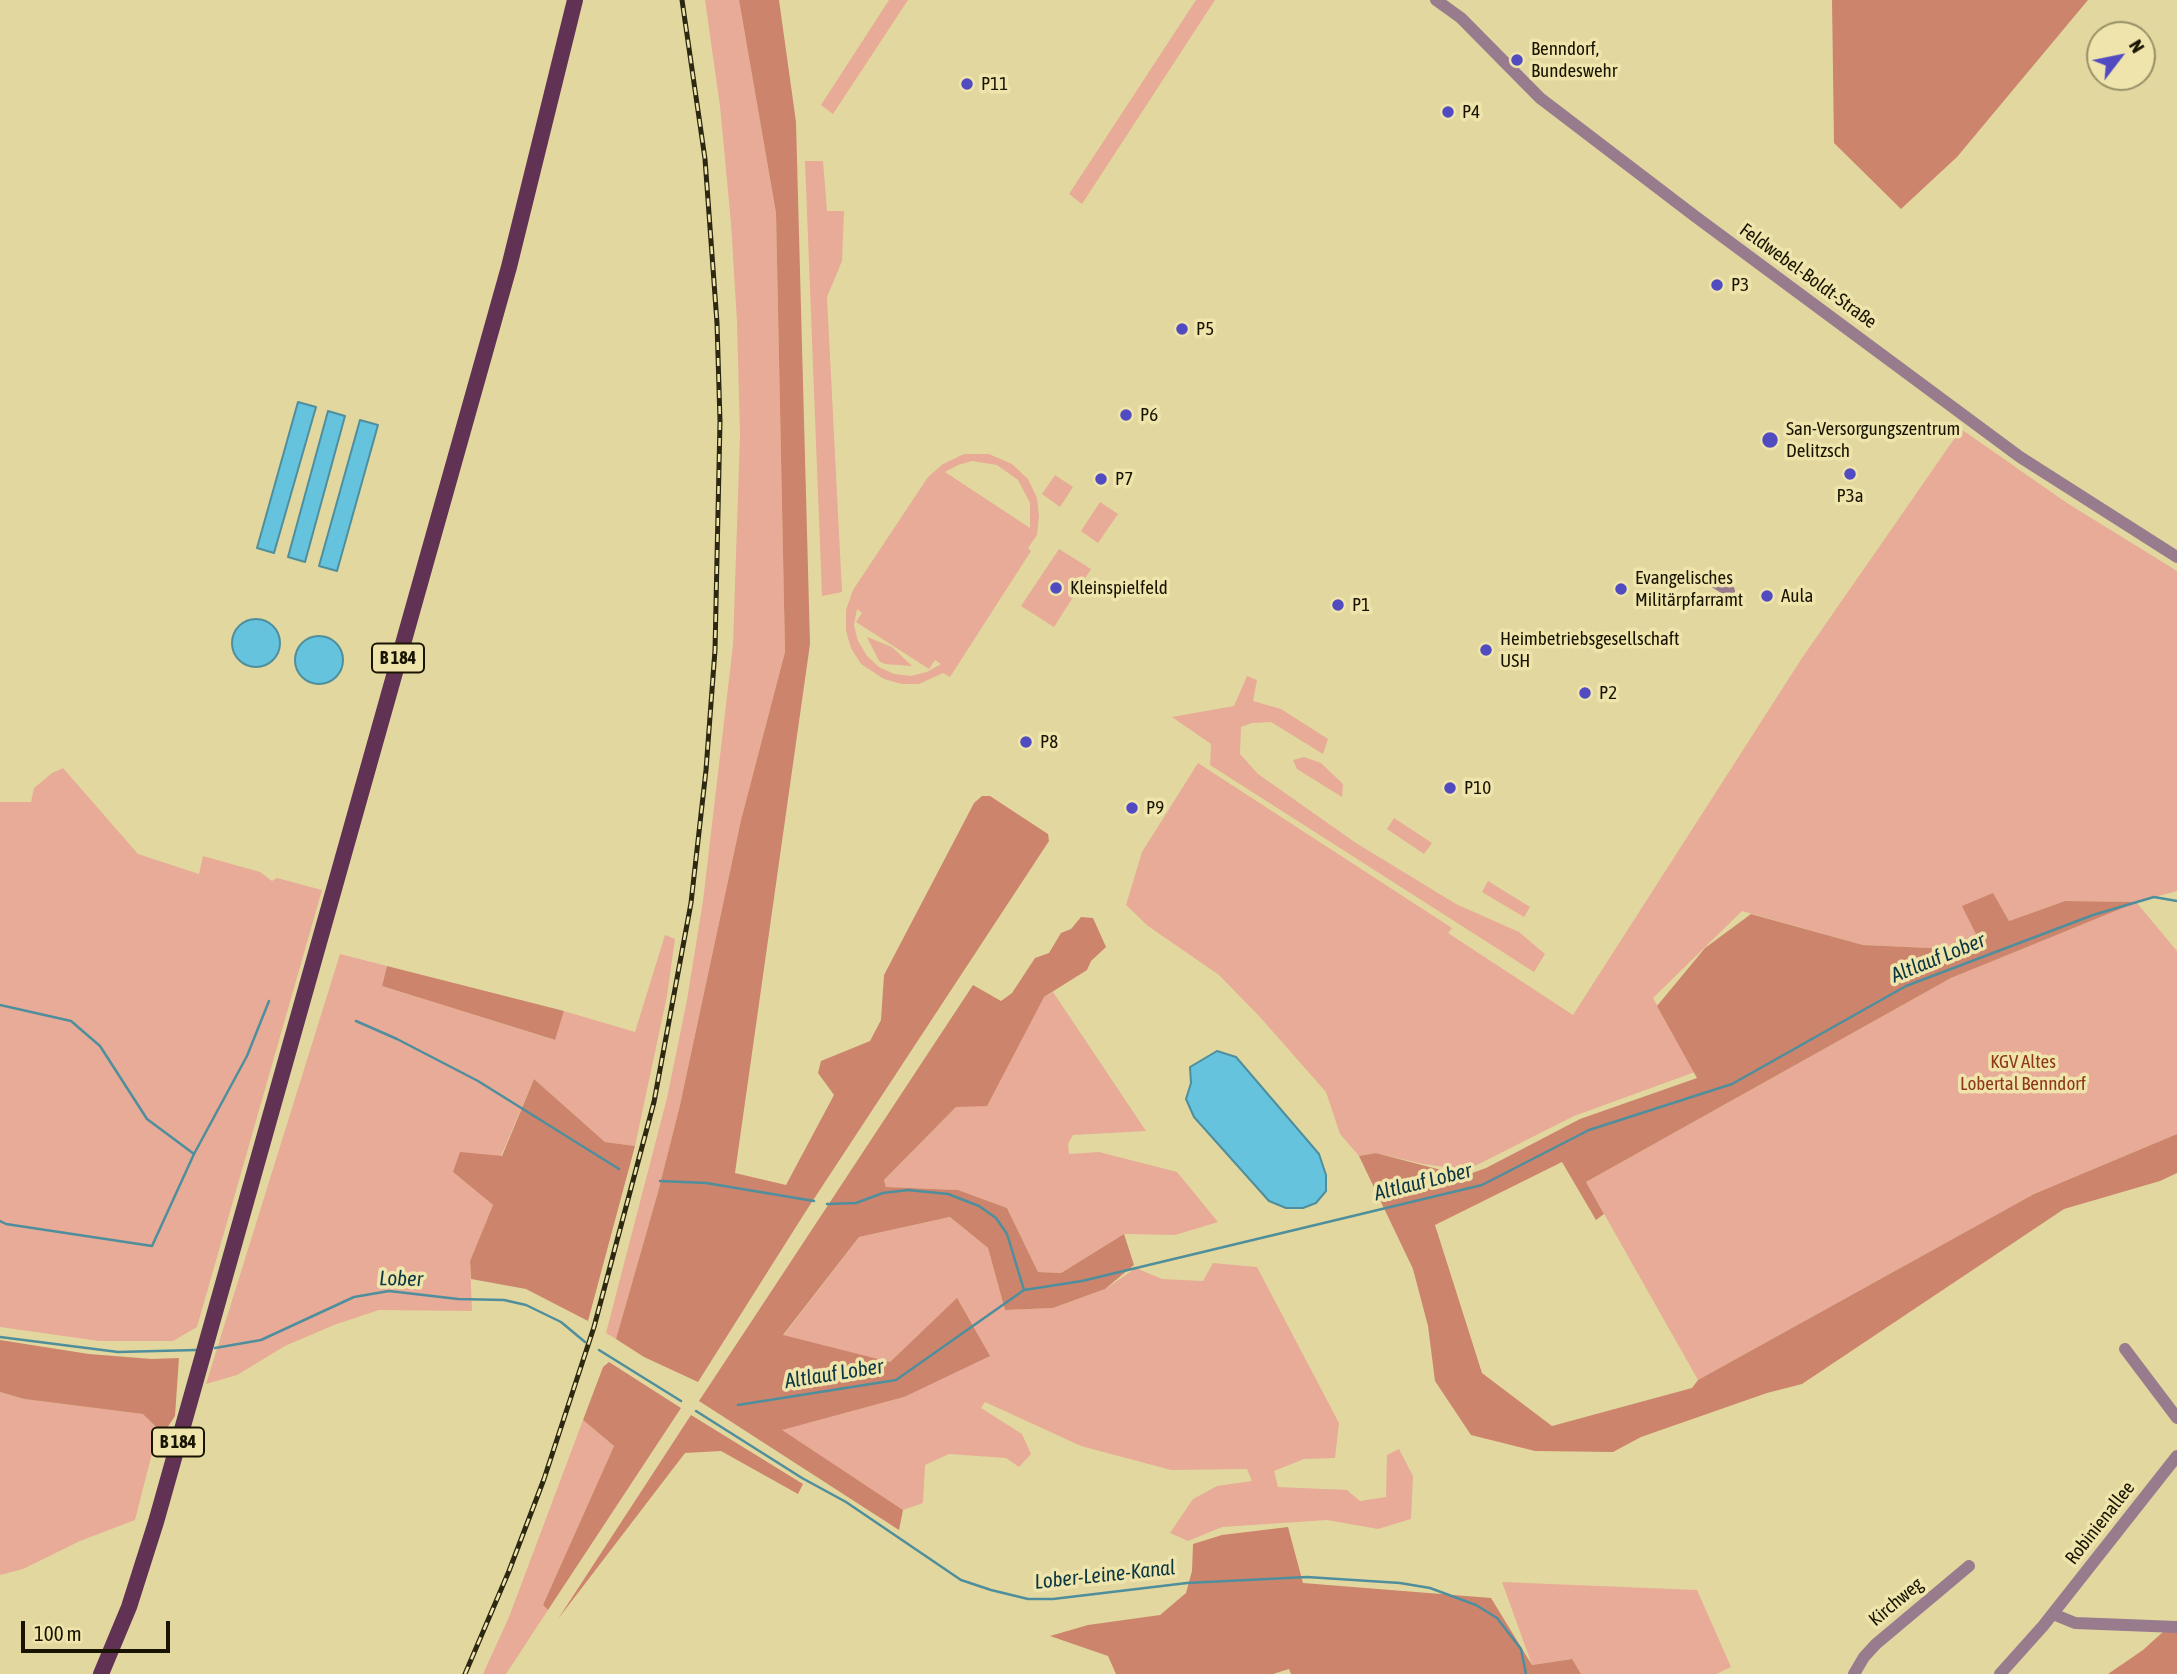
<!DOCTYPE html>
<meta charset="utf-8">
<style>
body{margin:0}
#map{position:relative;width:2177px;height:1674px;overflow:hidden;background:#e2d89f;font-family:"Asap Condensed",sans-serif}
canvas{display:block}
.north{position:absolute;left:2086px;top:21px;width:70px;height:70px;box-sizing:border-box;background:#efe5ac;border:2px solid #999168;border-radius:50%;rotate:58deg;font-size:19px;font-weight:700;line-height:28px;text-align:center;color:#181401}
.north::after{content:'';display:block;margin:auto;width:24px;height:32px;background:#514bc2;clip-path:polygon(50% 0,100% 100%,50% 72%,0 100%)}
.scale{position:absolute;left:21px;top:1621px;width:149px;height:32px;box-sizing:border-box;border:4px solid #181401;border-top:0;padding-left:9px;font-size:21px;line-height:24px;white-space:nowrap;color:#181401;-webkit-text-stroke:5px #efe5ac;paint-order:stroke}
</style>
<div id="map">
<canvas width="2177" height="1674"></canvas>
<div class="north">N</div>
<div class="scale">100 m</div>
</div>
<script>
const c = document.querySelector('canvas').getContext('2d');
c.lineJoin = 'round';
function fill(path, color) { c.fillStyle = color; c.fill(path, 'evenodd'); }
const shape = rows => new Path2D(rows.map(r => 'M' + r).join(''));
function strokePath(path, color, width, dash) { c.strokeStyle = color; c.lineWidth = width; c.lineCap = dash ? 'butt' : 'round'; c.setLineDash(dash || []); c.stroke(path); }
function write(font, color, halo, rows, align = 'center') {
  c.font = font + ' "Asap Condensed",sans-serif'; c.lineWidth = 7; c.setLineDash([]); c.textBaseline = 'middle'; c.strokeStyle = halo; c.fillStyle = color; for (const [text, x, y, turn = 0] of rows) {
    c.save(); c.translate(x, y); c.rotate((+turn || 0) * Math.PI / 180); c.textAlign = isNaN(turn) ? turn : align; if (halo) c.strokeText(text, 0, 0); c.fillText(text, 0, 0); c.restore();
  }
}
fill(shape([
 [705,0,739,0,776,213,785,652,741,820,680,1105,658,1192,616,1339,606,1333,667,1098,687,1000,703,901,733,645,740,435,737,322,731,223,720,106],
 [889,0,908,0,833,114,821,105],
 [1196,0,1215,0,1082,204,1069,194],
 [805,161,823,161,827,211,844,211,842,261,827,297,842,592,822,596],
 [1961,429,2067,503,2177,571,2177,891,2136,902,2177,951,2177,1134,2034,1194,1698,1380,1586,1182,1951,978,2133,902,2065,901,2009,921,1993,894,1980,942,1953,949,1863,945,1742,911,1653,998,1695,1072,1574,1116,1467,1170,1423,1164,1376,1153,1359,1156,1340,1134,1326,1092,1259,1016,1219,975,1148,926,1126,905,1142,852,1198,763,1452,928,1448,933,1573,1015,1802,658],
 [964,454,989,454,1012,464,1028,479,1037,498,1039,516,1037,535,1028,548,1031,551,950,677,943,673,919,684,902,684,884,679,861,664,851,648,846,631,846,610,853,590,928,477,943,464],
 [972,461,997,465,1018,480,1030,503,1030,528,945,472,958,465],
 [857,609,862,613,856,622,929,669,935,660,941,664,927,672,911,676,894,674,879,667,867,656,858,641,854,625],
 [1055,475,1073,487,1060,507,1042,494],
 [1100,502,1118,514,1098,543,1081,531],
 [1059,549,1091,569,1054,627,1021,606],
 [867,637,892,647,912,666,885,664,879,661],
 [1247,676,1257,680,1253,701,1281,709,1328,739,1323,754,1271,722,1252,723,1241,727,1240,754,1258,774,1356,843,1456,904,1519,932,1545,954,1534,972,1210,765,1211,744,1172,717,1234,706],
 [1304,757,1321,763,1343,784,1342,797,1297,769,1293,760],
 [63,768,138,854,199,874,203,856,260,872,272,881,277,878,322,890,197,1327,173,1341,99,1341,0,1327,0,802,31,802,34,788,52,773],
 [1394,818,1432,843,1424,854,1387,829],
 [1488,881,1530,907,1524,917,1482,892],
 [665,935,675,939,667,996,635,1146,605,1142,534,1079,501,1156,453,1172,493,1205,470,1261,472,1311,379,1310,334,1325,285,1346,237,1375,206,1384,340,954,387,966,382,986,554,1040,564,1011,635,1032],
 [1053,992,1146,1131,1073,1135,1068,1144,1069,1154,1099,1152,1177,1172,1218,1222,1175,1235,1124,1234,1061,1273,1038,1272,1007,1208,958,1190,886,1187,884,1180,956,1107,1044,997],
 [950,1217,988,1248,1005,1310,1053,1308,1105,1289,1136,1268,1162,1279,1203,1281,1213,1263,1257,1267,1339,1423,1335,1458,1304,1459,1274,1471,1278,1487,1347,1490,1360,1501,1386,1497,1387,1455,1399,1449,1413,1476,1411,1519,1378,1529,1327,1520,1222,1527,1188,1541,1170,1533,1193,1499,1217,1486,1252,1481,1247,1469,1171,1470,1081,1446,985,1402,981,1408,1022,1434,1031,1454,1019,1467,1006,1458,949,1454,925,1465,923,1503,903,1510,781,1430,904,1397,957,1299,890,1362,783,1336,859,1237],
 [0,1392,24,1399,144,1414,158,1430,135,1520,80,1541,23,1569,0,1575],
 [583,1420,614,1446,543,1605,548,1610,506,1674,483,1674,509,1617],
 [1502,1582,1697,1590,1731,1667,1716,1674,1581,1674,1571,1659,1532,1665]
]), '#e7ab97');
fill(shape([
 [739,0,779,0,796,122,810,644,735,1173,786,1185,834,1095,818,1073,821,1061,870,1041,881,1020,884,975,974,803,982,796,990,796,1048,834,1049,841,806,1211,698,1382,644,1357,616,1339,658,1192,680,1105,741,820,785,652,776,213],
 [1832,0,2088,0,1957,157,1901,209,1834,143],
 [1993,893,2009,921,2065,901,2137,902,1951,978,1586,1182,1604,1214,1596,1220,1562,1162,1435,1225,1482,1373,1552,1426,1692,1388,1698,1380,2034,1194,2177,1134,2177,1173,2160,1181,2064,1209,1802,1384,1767,1393,1641,1437,1613,1452,1535,1451,1471,1435,1435,1381,1428,1326,1413,1269,1359,1156,1376,1153,1464,1176,1486,1168,1580,1119,1697,1078,1657,1006,1705,948,1751,914,1863,945,1953,949,1980,942,1962,906],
 [1081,917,1093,918,1106,947,1091,961,1087,970,1044,997,987,1106,956,1107,884,1180,886,1187,958,1190,1007,1208,1038,1272,1061,1273,1124,1234,1134,1265,1105,1289,1053,1308,1005,1310,988,1248,950,1217,859,1237,783,1335,890,1362,957,1298,990,1356,904,1397,782,1430,903,1510,899,1530,699,1401,973,985,1001,1001,1012,993,1035,958,1049,953,1061,933,1071,929],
 [387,966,564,1011,555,1040,382,986],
 [534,1079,605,1142,635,1146,588,1321,526,1289,471,1279,470,1261,493,1205,453,1172,460,1152,502,1156],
 [0,1340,89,1354,152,1359,179,1358,175,1416,163,1434,143,1414,24,1399,0,1392],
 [609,1362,681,1408,548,1610,543,1605,614,1446,583,1420,603,1367],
 [691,1415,803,1484,798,1494,721,1451,685,1453,558,1619],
 [1288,1527,1303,1583,1491,1598,1532,1665,1572,1659,1581,1674,1291,1674,1289,1669,1273,1674,1116,1674,1108,1656,1050,1636,1088,1625,1160,1615,1186,1593,1192,1571,1193,1544,1222,1535],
 [2164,1631,2177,1631,2177,1674,2108,1674,2143,1650]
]), '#cc846c');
const water = shape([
 [298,402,316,407,274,553,257,548,298,402],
 [328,411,345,416,305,562,288,557,328,411],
 [360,420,378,425,337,571,319,566,360,420],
 '232 643a24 24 0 1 1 48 0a24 24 0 1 1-48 0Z',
 '295 660a24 24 0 1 1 48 0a24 24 0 1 1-48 0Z',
 [1217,1051,1236,1057,1319,1154,1326,1175,1326,1191,1316,1203,1303,1208,1286,1208,1269,1201,1194,1117,1186,1099,1191,1083,1190,1067,1217,1051]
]);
fill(water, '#66c3de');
strokePath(water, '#4f8e9c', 2);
strokePath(shape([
 [0,1005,71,1021,100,1046,147,1119,194,1154,247,1056,269,1001],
 [356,1021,397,1039,478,1081,619,1169],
 [660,1181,706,1183,814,1201],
 [827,1204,856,1203,883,1193,908,1190,948,1194,979,1206,996,1218,1007,1234,1024,1290],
 [0,1221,6,1224,152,1246,194,1154],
 [0,1337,118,1352,196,1350],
 [215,1348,261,1340,354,1297,389,1291,458,1299,504,1300,526,1305,561,1322,585,1342],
 [599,1350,681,1401],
 [738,1405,896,1380,1024,1290,1082,1281,1482,1185,1589,1130,1732,1084,1906,986,2093,915,2154,897,2177,901],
 [696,1411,802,1478,846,1502,961,1580,991,1590,1028,1599,1053,1599,1187,1583,1307,1577,1400,1583,1430,1588,1476,1605,1497,1618,1521,1649,1526,1674]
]), '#4f8e9c', 2.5);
strokePath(shape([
 [1436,0,1461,18,1540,98,1696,217,2020,457,2177,557],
 [1707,577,1729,591],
 [2125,1349,2177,1418],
 [2053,1614,2075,1623,2177,1627],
 [1854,1674,1864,1657,1876,1644,1969,1566],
 [2000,1674,2043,1626,2177,1456]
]), '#987c8e', 12);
strokePath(shape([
 [101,1674,129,1607,156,1522,509,267,575,0]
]), '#613253', 16);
const rail = shape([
 [465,1674,509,1571,544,1479,594,1327,654,1102,691,903,706,770,715,650,720,421,717,323,705,159,682,0]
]);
strokePath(rail, '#2c2811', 5);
strokePath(rail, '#efe5ac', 2.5, [8]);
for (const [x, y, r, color] of [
 [1517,60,7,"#514bc2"],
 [967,84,7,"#514bc2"],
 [1448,112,7,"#514bc2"],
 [1717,285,7,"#514bc2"],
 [1182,329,7,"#514bc2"],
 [1126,415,7,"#514bc2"],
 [1770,440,9,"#514bc2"],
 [1850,474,7,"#514bc2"],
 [1101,479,7,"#514bc2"],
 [1056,588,7,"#514bc2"],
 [1621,589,7,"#514bc2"],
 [1767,596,7,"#514bc2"],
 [1338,605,7,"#514bc2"],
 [1486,650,7,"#514bc2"],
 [1585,693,7,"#514bc2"],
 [1026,742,7,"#514bc2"],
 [1450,788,7,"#514bc2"],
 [1132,808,7,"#514bc2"]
]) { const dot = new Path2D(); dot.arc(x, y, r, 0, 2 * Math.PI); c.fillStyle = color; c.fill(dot); strokePath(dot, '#efe5ac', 2.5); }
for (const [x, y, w] of [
 [398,658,52],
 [178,1442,52]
]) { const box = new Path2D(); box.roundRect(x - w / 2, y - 14.5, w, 29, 5); c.fillStyle = '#efe5ac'; c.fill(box); strokePath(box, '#181401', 2); }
write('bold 18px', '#181401', null, [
 ["B 184",398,658],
 ["B 184",178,1442]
]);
write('19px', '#181401', '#efe5ac', [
 ["Benndorf,",1531,49],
 ["Bundeswehr",1531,71],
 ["P11",981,84],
 ["P4",1462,112],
 ["P3",1731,285],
 ["P5",1196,329],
 ["P6",1140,415],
 ["San-Versorgungszentrum",1786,429],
 ["Delitzsch",1786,451],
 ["P7",1115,479],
 ["P3a",1850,496,"center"],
 ["Evangelisches",1635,578],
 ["Militärpfarramt",1635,600],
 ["Kleinspielfeld",1070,588],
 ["Aula",1781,596],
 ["P1",1352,605],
 ["Heimbetriebsgesellschaft",1500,639],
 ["USH",1500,661],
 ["P2",1599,693],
 ["P8",1040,742],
 ["P10",1464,788],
 ["P9",1146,808]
], 'left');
write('19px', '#181401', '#efe5ac', [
 ["Feldwebel-Boldt-Straße",1808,276,36],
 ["Robinienallee",2100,1523,-52],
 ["Kirchweg",1896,1602,-40]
]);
write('19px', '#8e3817', '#efe5ac', [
 ["KGV Altes",2023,1062],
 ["Lobertal Benndorf",2023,1084]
]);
write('italic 21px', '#0a3742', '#efe5ac', [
 ["Altlauf Lober",1938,958,-22],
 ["Altlauf Lober",1423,1182,-14],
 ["Lober",401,1279,1],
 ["Altlauf Lober",834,1374,-9],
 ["Lober-Leine-Kanal",1105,1575,-6]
]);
</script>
